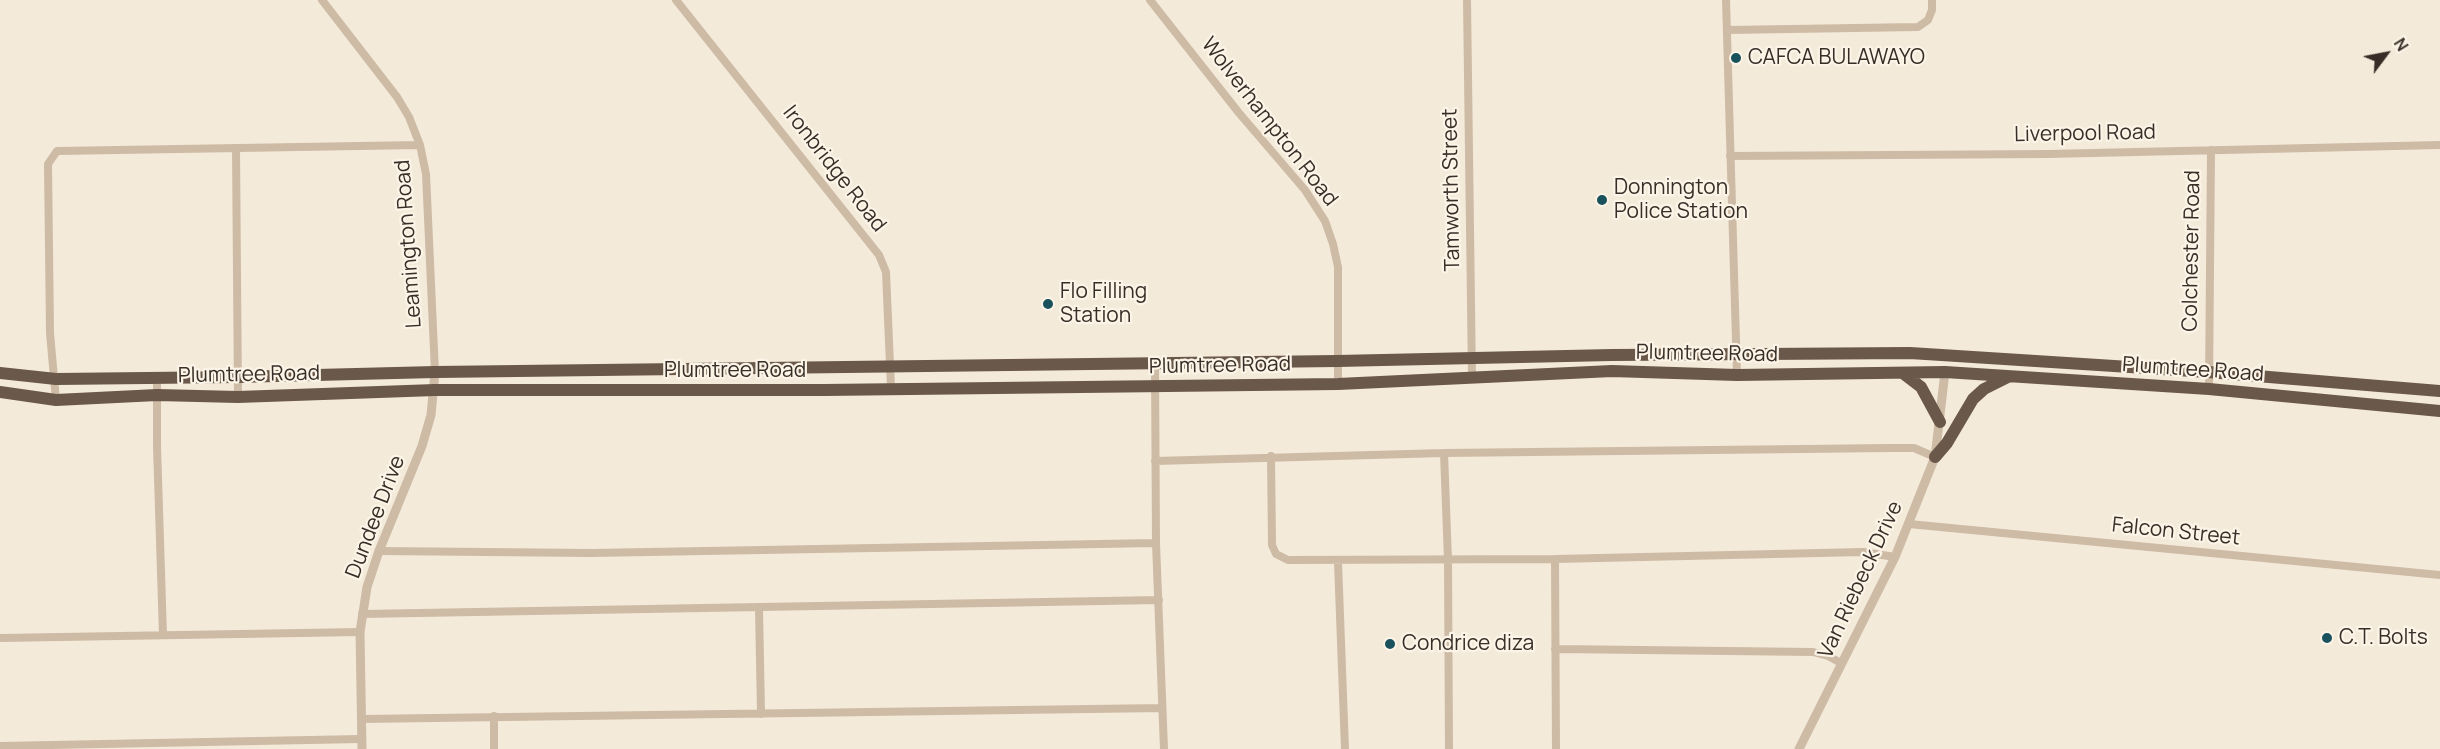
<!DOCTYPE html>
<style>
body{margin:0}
#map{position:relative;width:2440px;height:749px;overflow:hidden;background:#f4eada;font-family:Manrope,sans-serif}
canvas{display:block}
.north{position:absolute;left:2356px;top:24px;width:60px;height:60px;-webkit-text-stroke:4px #fbf4e7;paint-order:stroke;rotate:58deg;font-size:16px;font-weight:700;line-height:24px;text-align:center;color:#382e27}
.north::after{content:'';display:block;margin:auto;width:21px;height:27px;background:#382e27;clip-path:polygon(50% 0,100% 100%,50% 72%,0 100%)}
</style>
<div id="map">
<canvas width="2440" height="749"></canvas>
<div class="north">N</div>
</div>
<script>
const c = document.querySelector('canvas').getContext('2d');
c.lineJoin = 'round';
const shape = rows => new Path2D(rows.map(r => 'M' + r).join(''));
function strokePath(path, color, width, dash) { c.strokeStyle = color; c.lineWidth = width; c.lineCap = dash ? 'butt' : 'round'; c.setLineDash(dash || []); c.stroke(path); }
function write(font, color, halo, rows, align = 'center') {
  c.font = font + ' Manrope,sans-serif'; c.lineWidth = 4.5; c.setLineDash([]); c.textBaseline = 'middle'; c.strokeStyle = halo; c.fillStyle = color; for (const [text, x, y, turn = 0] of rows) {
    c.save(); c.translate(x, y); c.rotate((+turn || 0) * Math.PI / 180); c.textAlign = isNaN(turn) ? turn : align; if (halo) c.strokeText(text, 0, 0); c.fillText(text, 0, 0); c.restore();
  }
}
strokePath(shape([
 [322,0,397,97,409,117,420,145,426,174,435,372],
 [676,0,879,255,886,272,891,388],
 [1150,0,1239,113,1305,190,1325,221,1333,244,1338,267,1338,384],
 [1467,0,1472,379],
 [1726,0,1737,375],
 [1727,30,1918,27,1928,20,1932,10,1932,0],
 [236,149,238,397],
 [1730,156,2049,154,2440,145],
 [1155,364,1156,543,1164,749],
 [157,377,157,446,163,635],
 [2209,389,2211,150],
 [56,400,50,333,48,164,57,151,420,145],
 [1444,453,1448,560,1449,749],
 [1271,456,1272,545,1276,554,1288,560,1555,559,1863,552,1895,557],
 [1155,461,1444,453,1890,448,1914,448,1935,457],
 [1909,524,2440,575],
 [379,551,592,553,1156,543],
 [1555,559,1556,749],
 [1338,562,1345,749],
 [759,608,761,714],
 [362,614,1159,600],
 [0,638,360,632],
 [1555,649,1813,652,1828,656,1841,663],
 [494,716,494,749],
 [361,719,1162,708],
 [0,746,361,739]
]), '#cdbba5', 8);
strokePath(shape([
 [362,749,360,632,367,587,379,551,422,446,431,415,435,372],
 [1799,749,1895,557,1935,457,1945,372]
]), '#cdbba5', 9);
strokePath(shape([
 [0,373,56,379,237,377,435,372,1337,361,1612,355,1910,353,2208,372,2440,391],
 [1904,374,1921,387,1940,422],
 [0,392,56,400,157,395,238,397,435,390,824,390,1338,384,1612,371,1737,375,1945,372,2209,389,2440,411],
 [1935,457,1947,443,1973,399,1984,389,2008,377]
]), '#6a584a', 12);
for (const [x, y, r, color] of [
 [1736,58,6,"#19515d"],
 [1602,200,6,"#19515d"],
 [1048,304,6,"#19515d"],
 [2327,638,6,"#19515d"],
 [1390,644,6,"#19515d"]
]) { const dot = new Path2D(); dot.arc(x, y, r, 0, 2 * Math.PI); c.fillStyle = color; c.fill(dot); strokePath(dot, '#fbf4e7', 2); }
write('21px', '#382e27', '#fbf4e7', [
 ["CAFCA BULAWAYO",1748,58],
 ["Donnington",1614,188],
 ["Police Station",1614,212],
 ["Flo Filling",1060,292],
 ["Station",1060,316],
 ["C.T. Bolts",2339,638],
 ["Condrice diza",1402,644]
], 'left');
write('21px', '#382e27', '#fbf4e7', [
 ["Wolverhampton Road",1269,122,52],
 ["Liverpool Road",2085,134,-1],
 ["Ironbridge Road",834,169,52],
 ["Tamworth Street",1452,190,-91],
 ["Leamington Road",409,244,-94],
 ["Colchester Road",2192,251,-89],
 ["Plumtree Road",1707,354,1],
 ["Plumtree Road",1220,366,-1],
 ["Plumtree Road",2193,370,4],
 ["Plumtree Road",735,371],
 ["Plumtree Road",249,375,-1],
 ["Dundee Drive",376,517,-69],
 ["Falcon Street",2176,532,6],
 ["Van Riebeck Drive",1861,580,-65]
]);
</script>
